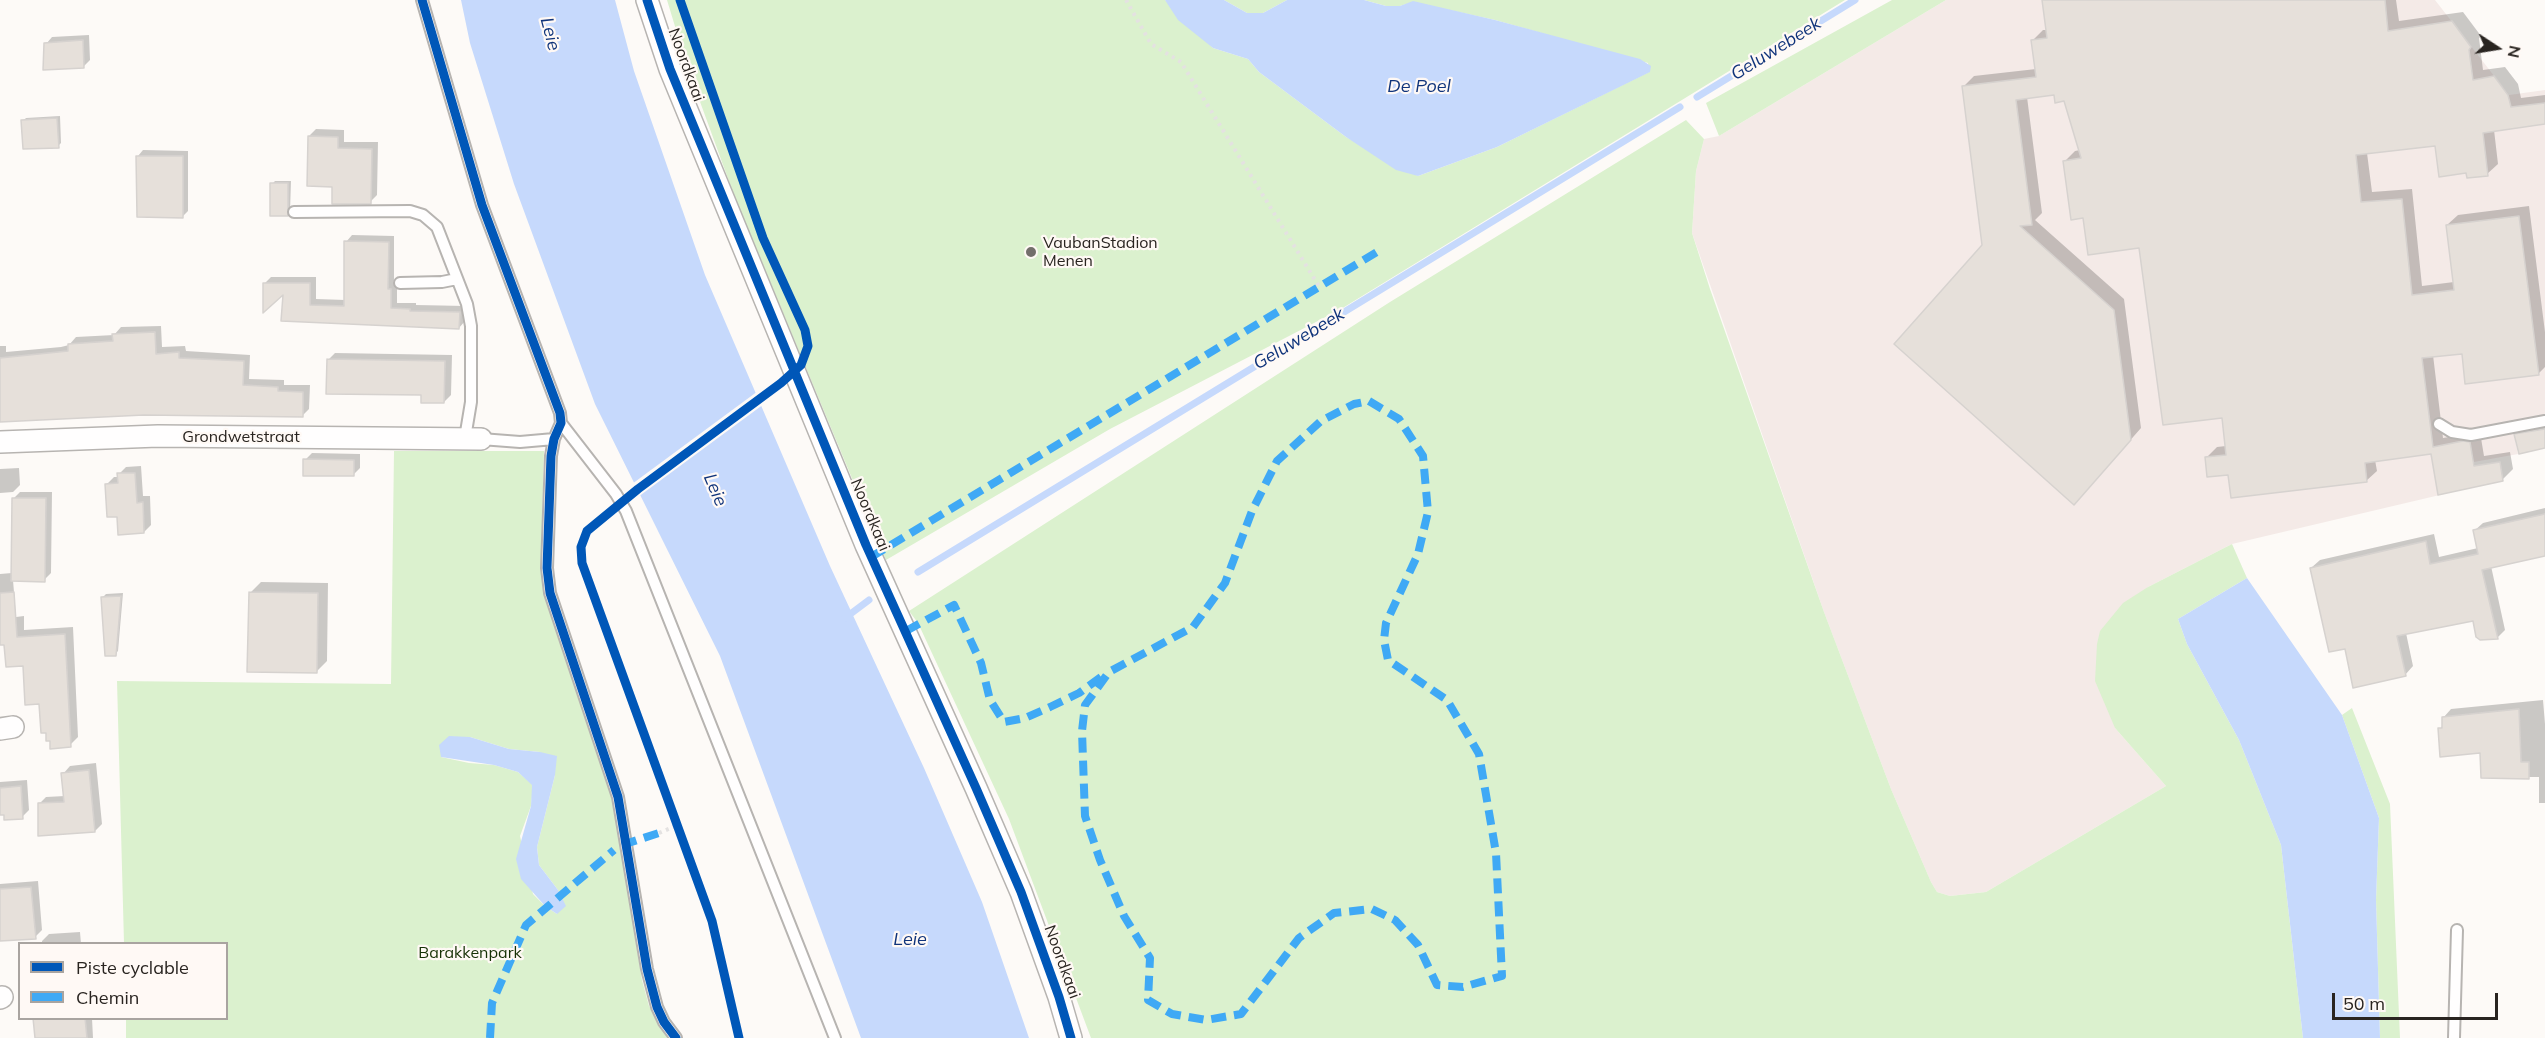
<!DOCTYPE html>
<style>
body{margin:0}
#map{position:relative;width:2545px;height:1038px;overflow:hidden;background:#fdfaf7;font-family:Mulish,sans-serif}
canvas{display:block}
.legend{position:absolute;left:18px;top:942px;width:210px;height:78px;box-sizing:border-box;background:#fff9f5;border:2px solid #a9a4a0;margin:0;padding:8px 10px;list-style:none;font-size:18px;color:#292420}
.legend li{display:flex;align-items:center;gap:12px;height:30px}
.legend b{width:30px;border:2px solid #a9a4a0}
.north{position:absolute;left:2467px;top:18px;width:60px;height:60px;-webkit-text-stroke:4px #fff9f5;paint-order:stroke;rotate:102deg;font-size:16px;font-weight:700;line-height:24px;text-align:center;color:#292420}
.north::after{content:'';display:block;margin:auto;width:21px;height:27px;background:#292420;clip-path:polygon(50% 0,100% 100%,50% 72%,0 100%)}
.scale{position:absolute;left:2332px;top:993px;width:166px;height:27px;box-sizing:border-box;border:3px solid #292420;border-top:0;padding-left:8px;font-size:18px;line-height:21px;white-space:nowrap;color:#292420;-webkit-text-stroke:4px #fff9f5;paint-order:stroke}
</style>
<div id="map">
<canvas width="2545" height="1038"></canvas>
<ul class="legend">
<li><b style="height:8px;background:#0057b8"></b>Piste cyclable</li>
<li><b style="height:8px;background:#3fa9f5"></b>Chemin</li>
</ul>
<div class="north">N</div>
<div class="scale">50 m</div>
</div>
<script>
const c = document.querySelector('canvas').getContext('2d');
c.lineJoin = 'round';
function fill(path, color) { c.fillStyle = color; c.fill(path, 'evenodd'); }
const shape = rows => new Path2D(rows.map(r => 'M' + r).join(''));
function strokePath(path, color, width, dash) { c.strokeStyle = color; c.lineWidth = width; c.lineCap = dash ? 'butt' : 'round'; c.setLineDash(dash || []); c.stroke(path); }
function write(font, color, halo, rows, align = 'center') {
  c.font = font + ' Mulish,sans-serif'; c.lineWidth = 4.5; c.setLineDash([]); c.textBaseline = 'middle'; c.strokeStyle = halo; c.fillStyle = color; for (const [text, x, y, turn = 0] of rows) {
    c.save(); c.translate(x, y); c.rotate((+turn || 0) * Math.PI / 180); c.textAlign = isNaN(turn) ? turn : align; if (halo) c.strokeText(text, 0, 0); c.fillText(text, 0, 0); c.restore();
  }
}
fill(shape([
 [1946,0,2435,0,2509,95,2545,90,2545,427,2514,434,2518,454,2474,462,2478,486,2232,544,2148,587,2115,728,2166,786,1986,892,1950,896,1937,892,1931,882,1891,789,1824,612,1692,233,1696,171,1704,139,1719,136]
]), '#f4eae7');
fill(shape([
 [667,0,1165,0,1213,48,1248,59,1259,72,1346,137,1418,176,1497,147,1649,72,1648,63,1495,20,1413,2,1400,6,1386,6,1364,0,1845,0,1341,309,1110,429,886,560,734,195,687,66],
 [1224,0,1287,0,1263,13,1247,13],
 [1892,0,1946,0,1719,136,1706,103],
 [1686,120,1704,139,1696,171,1692,233,1710,289,1824,612,1891,789,1931,882,1937,892,1950,896,1986,892,2166,786,2115,728,2095,681,2097,644,2100,631,2123,603,2148,587,2232,544,2247,578,2178,619,2187,644,2239,740,2281,845,2303,1038,1091,1038,1009,819,918,623,909,611,1390,302],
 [394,451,544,451,541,563,544,592,612,796,642,980,649,1006,668,1038,126,1038,126,1019,226,1018,226,944,124,943,117,681,391,684],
 [470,737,509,749,540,752,555,775,537,847,539,865,558,890,557,914,545,906,533,894,520,836,531,806,533,785,518,772,494,765,469,763,441,757],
 [2352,708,2390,804,2400,1038,2380,1038,2376,900,2379,818,2342,715]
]), '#dbf1ce');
fill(shape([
 [461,0,615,0,634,71,705,275,830,566,924,768,982,902,1029,1038,861,1038,720,656,595,404,514,184,470,43],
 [1165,0,1224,0,1247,13,1263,13,1287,0,1364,0,1386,6,1400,6,1413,1,1495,20,1640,59,1651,66,1650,72,1497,147,1418,176,1396,170,1346,137,1259,72,1248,59,1213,48,1178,20],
 [2247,578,2342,715,2379,818,2376,900,2380,1038,2303,1038,2281,845,2239,740,2187,644,2178,619],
 [449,736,470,737,509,749,540,752,557,756,555,775,537,847,539,865,558,890,566,906,557,914,545,906,521,879,516,859,531,806,532,785,518,772,494,765,441,757,439,745]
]), '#c6d9fc');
fill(shape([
 [758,391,764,404,638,497,632,484]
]), '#fdfaf7');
fill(shape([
 [2044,0,2396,0,2399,21,2463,12,2481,36,2479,38,2483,70,2505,67,2518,84,2521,98,2545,95,2545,123,2494,130,2498,164,2487,174,2467,171,2436,144,2367,153,2372,192,2412,189,2422,286,2454,282,2447,225,2458,215,2529,206,2545,332,2545,367,2538,374,2463,353,2433,355,2443,438,2480,432,2484,456,2510,452,2513,469,2502,480,2432,453,2375,460,2377,471,2366,481,2229,473,2206,458,2217,447,2226,446,2223,417,2140,247,2085,216,2064,162,2075,151,2080,150,2065,100,2055,93,2027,97,2042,213,2035,220,2124,299,2141,428,2084,493,1983,245,1963,87,1974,76,2036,69,2032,41,2043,30,2047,30],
 [89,35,90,60,83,67,46,44,52,37],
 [60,116,61,143,58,146,23,121,26,118],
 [316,129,344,130,344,142,378,142,377,195,370,202,334,185,309,136],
 [143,150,188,151,188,211,183,216,138,156],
 [275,181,291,181,290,212,287,215,272,184],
 [352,235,394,236,394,283,397,283,397,303,416,303,416,305,466,306,465,321,459,328,283,320,285,291,265,283,271,277,316,277,316,299,346,300,346,242],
 [161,326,162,347,185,346,186,351,250,355,249,379,284,380,284,385,310,385,309,409,302,416,144,414,0,421,0,346,6,346,6,352,61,347,69,345,76,337,114,335,121,327],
 [335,353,452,355,451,395,444,402,328,360],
 [2545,422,2545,447,2516,435,2524,427],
 [312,453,360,454,360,468,353,475,305,460],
 [141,466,143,496,150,496,151,525,144,532,119,515,107,484,114,477,119,477,119,474,126,467],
 [19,468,20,485,13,492,0,493,0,469],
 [20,492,52,492,51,573,44,580,13,580,16,617,24,616,24,630,73,627,78,737,70,745,51,740,41,702,24,664,5,643,0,644,0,574,12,573,13,499],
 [2545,508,2545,555,2491,566,2505,630,2497,638,2474,619,2406,633,2413,666,2405,675,2346,647,2311,568,2320,560,2434,534,2439,557,2478,548,2474,531,2483,523],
 [261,582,328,583,327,661,316,672,250,593],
 [123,593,118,651,115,654,103,597,106,594],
 [2543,700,2545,724,2545,803,2539,803,2539,777,2482,777,2482,752,2440,729,2443,725,2443,718,2451,709],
 [96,763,102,824,95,831,39,804,46,797,65,796,63,774,70,766],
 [27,780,29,810,22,817,0,814,0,782],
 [38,881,42,930,35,937,0,939,0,884],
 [80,932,81,944,42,944,42,941,49,934],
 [35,1018,92,1018,93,1038,36,1038]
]), '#0003');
strokePath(shape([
 [1697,97,1855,0],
 [918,572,1680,107],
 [845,618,869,600]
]), '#c6d9fc', 7);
const building = shape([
 [2042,0,2385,0,2388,31,2452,21,2471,47,2469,50,2473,80,2494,76,2508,95,2511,107,2545,103,2545,124,2483,133,2488,176,2467,178,2466,173,2439,177,2435,146,2356,155,2361,202,2402,199,2412,295,2454,290,2446,225,2519,216,2539,375,2465,384,2462,354,2422,358,2433,447,2463,441,2470,442,2474,466,2500,462,2503,481,2438,495,2431,454,2365,463,2367,482,2231,498,2228,475,2207,477,2205,457,2226,455,2222,418,2163,425,2139,248,2088,255,2083,218,2071,220,2063,161,2081,158,2064,101,2055,103,2054,95,2016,100,2032,225,2020,226,2114,310,2131,440,2074,505,1894,344,1982,245,1962,86,2036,77,2031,40,2047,38,2042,0],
 [83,40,84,68,43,70,44,43,83,40],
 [57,118,59,148,23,149,21,120,57,118],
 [308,136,338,137,338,148,372,149,371,204,332,204,332,187,307,186,308,136],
 [136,156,183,156,183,218,137,217,136,156],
 [270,183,288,183,288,216,270,216,270,183],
 [344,241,389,242,388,289,391,289,391,308,410,309,410,311,460,312,459,329,281,321,283,295,263,313,263,283,310,283,310,305,344,306,344,241],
 [155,332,156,354,179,352,179,358,244,361,243,385,278,387,278,391,303,392,303,417,144,415,0,422,0,358,68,351,68,344,113,341,112,334,155,332],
 [327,359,445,361,444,403,421,403,421,395,326,394,327,359],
 [2545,429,2545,448,2519,454,2514,434,2545,429],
 [303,459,354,460,354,476,303,476,303,459],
 [117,473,135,473,137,503,143,502,144,533,118,535,117,517,107,517,105,484,118,483,117,473],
 [12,498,46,498,45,582,11,581,12,498],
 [2545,514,2545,556,2482,570,2498,639,2480,640,2476,637,2473,621,2397,636,2406,676,2353,688,2345,649,2329,652,2310,568,2426,541,2430,564,2478,554,2473,530,2545,514],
 [14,592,17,637,65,634,71,747,50,749,50,741,46,741,46,733,41,733,39,704,25,705,23,666,6,667,4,645,0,645,0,593,14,592],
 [249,592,318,593,317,673,247,672,249,592],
 [121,596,116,656,105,656,101,597,121,596],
 [2519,709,2521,762,2529,762,2529,779,2481,778,2480,753,2440,757,2438,728,2442,728,2442,717,2519,709],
 [89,770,95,832,38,836,38,803,64,802,61,773,89,770],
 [21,786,23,819,4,820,4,815,0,815,0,788,21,786],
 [31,887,36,939,0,941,0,889,31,887],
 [33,1018,85,1018,87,1038,35,1038,33,1018]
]);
fill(building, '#e6e0da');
strokePath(building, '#d6d2cf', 1.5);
const lane = shape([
 [422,0,482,205,560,413,561,423,554,439,551,456,547,568,550,593,618,797,647,969,657,1007,664,1022,676,1038],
 [294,212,410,211,423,215,437,227,467,304,471,326,471,402,465,438],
 [400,283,442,282,457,279],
 [561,423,616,494,626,511,835,1038],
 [2439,424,2452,432,2471,435,2545,421],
 [481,439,520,442,554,439],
 [2454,1038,2457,930]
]);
const street = shape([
 [647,0,670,69,866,545,976,788,1021,892,1059,997,1071,1038],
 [0,442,158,436,481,439],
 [0,729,13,727],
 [0,998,2,997]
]);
strokePath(lane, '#b7b4b1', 14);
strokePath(street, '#b7b4b1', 24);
strokePath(shape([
 [1126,0,1151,44,1181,62,1320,288],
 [659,833,678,825]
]), '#e4e2e1', 4, [3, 4.5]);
strokePath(lane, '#fffefe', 10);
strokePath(street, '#fffefe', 21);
strokePath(shape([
 [1369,401,1399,419,1423,456,1428,512,1418,554,1386,623,1384,640,1388,660,1447,700,1479,754,1496,853,1502,976,1463,987,1437,985,1418,945,1395,920,1372,909,1334,913,1299,938,1241,1014,1206,1020,1172,1014,1148,1000,1150,958,1124,916,1100,860,1085,816,1082,731,1085,705,1109,672,1193,627,1225,583,1252,511,1277,461,1321,421,1354,404,1369,401],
 [871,557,1377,252],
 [906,631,954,605,981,663,990,700,1004,722,1025,718,1050,707,1079,693,1101,677],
 [622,845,659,833],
 [490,1038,492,1003,526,925,614,850]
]), '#3fa9f5', 8, [15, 8]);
strokePath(shape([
 [422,0,482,205,560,413,561,423,554,439,551,456,547,568,550,593,618,797,647,969,657,1007,664,1022,676,1038],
 [647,0,670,69,866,545,976,788,1021,892,1059,997,1071,1038],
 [680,0,763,238,805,330,808,346,801,365,781,383,638,489,587,531,581,547,582,563,712,921,739,1038]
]), '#0057b8', 9);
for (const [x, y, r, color] of [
 [1031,252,6,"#736f6b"]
]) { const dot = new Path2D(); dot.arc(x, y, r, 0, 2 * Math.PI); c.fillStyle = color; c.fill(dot); strokePath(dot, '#fff9f5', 2); }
write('16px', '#292420', '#fff9f5', [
 ["Noordkaai",686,65,70],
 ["Grondwetstraat",241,437],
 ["Noordkaai",870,515,67],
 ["Noordkaai",1062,962,70]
]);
write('16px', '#292420', '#fff9f5', [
 ["VaubanStadion",1043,243],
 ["Menen",1043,261]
], 'left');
write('16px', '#163105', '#fff9f5', [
 ["Barakkenpark",470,953]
]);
write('italic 18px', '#10347b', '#fff9f5', [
 ["Leie",550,34,75],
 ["Geluwebeek",1776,49,-32],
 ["De Poel",1419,87],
 ["Geluwebeek",1299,339,-31],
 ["Leie",715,490,67],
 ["Leie",910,940]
]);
</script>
